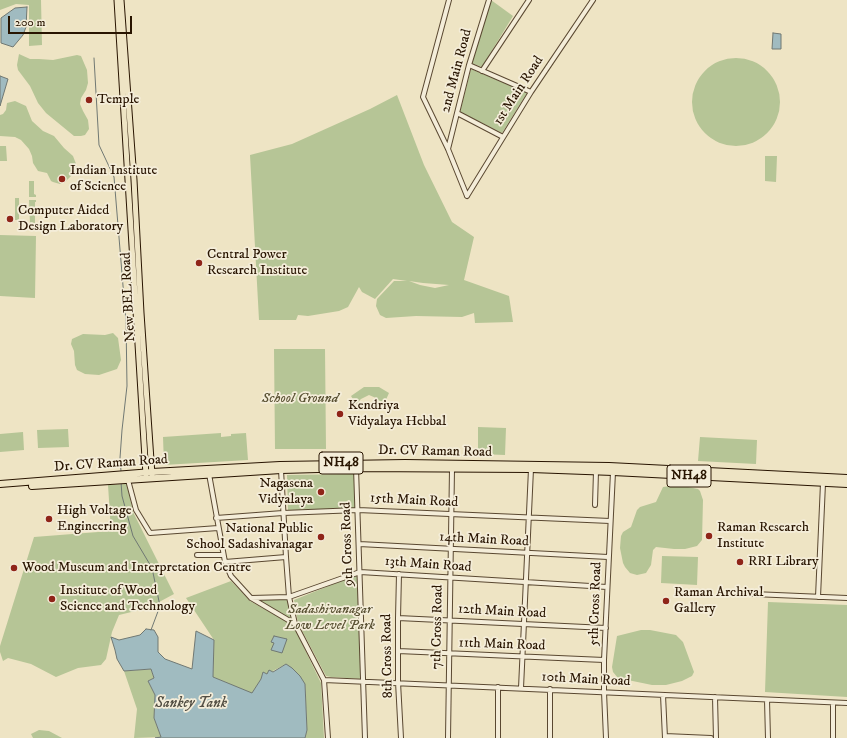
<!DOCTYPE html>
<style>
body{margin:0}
#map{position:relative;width:847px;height:738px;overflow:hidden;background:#eee4c4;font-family:"IM FELL DW Pica",serif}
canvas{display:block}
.scale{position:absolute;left:8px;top:16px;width:124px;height:18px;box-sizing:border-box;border:2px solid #281400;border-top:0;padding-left:5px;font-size:12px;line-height:14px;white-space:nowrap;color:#281400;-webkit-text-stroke:3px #f4edd9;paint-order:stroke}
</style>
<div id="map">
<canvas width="847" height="738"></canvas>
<div class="scale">200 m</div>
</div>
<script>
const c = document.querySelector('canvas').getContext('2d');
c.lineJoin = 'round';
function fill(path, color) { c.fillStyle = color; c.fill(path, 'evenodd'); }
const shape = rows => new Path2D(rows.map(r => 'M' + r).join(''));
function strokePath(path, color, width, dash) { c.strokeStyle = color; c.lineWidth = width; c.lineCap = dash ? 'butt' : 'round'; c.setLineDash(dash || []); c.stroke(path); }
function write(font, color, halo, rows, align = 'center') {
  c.font = font + ' "IM FELL DW Pica",serif'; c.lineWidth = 3.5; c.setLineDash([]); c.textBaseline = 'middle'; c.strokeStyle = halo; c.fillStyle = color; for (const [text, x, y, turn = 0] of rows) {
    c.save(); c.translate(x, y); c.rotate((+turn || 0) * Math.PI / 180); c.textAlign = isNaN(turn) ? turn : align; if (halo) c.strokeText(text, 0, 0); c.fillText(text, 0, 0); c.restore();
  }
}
fill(shape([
 [0,0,41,0,42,45,29,46,29,5,16,4,0,10],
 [491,0,513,16,482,67,471,63],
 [19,54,30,59,39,59,53,60,77,55,81,56,87,70,88,83,86,90,81,98,80,104,83,111,88,120,89,129,85,135,81,136,74,136,46,113,38,103,30,86,18,70,17,65],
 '692 102a44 44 0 1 1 88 0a44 44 0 1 1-88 0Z',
 [471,69,527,93,502,133,460,112],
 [397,95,424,165,452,222,474,237,464,280,509,296,513,322,475,323,474,313,462,317,416,316,386,318,380,315,376,306,377,299,394,281,407,281,393,279,375,299,362,292,359,287,348,307,339,311,308,316,298,315,296,320,259,320,250,155,292,144,370,109],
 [409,281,423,283,449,285,435,288,420,285],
 [15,101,26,106,32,121,43,131,54,136,64,148,73,156,78,169,65,182,60,184,53,182,51,181,47,173,38,171,33,163,32,156,29,149,21,140,15,137,0,136,0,115,3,114,6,110,7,103],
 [0,146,6,146,7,161,0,161],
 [765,156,777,156,776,182,765,181],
 [29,181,34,181,34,194,36,195,36,197,29,197],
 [15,198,19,198,19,220,15,220],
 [29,200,36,200,36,202,35,202,35,223,30,223],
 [0,235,36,236,35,298,0,296],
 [113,333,118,338,121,360,117,369,99,375,85,374,77,370,75,365,74,351,71,344,72,339,83,334,105,335],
 [274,349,325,349,326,449,275,449],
 [364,387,379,387,389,393,384,404,376,398,369,395,361,399,356,404,351,396],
 [478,427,506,428,505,455,478,454],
 [68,429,69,447,38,448,37,430],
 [23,432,24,450,0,452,0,434],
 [221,433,221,437,231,436,231,434,246,433,248,460,164,465,163,437],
 [700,437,757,440,756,464,698,461],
 [354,474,355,509,288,510,287,475],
 [127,484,133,512,174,594,148,608,119,615,112,632,106,659,101,665,78,668,56,677,31,664,8,658,3,661,0,652,0,646,34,537,111,531,108,485],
 [678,485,698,489,700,491,703,500,702,540,697,546,685,549,674,549,656,547,653,550,651,565,646,573,637,575,630,573,625,567,623,563,620,548,621,536,623,532,631,527,637,510,640,507,656,502,663,487],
 [662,556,698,557,697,585,661,583],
 [358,574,362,679,331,677,326,676,298,623,294,600],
 [231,581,250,601,293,625,321,683,324,738,305,738,307,730,305,684,286,664,267,674,263,672,261,679,252,694,213,677,214,640,186,598],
 [289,597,295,624,251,598],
 [768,602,847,605,847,697,765,692],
 [641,630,650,630,676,635,683,642,694,672,692,676,682,681,666,685,652,685,618,678,613,672,612,667,617,636],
 [151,669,154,678,148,681,155,695,154,718,161,737,134,738,137,709,124,671],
 [39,730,49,731,62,738,33,738,31,734]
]), '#b6c596');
const water = shape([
 [27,7,26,27,23,35,13,47,1,43,1,18,15,8,27,7],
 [773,33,781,34,781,49,772,49,773,33],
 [0,76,8,79,0,106,0,76],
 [146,629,154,630,158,637,158,652,165,659,192,669,196,631,214,640,213,677,252,693,261,679,263,672,267,674,269,670,273,672,286,664,292,668,300,676,305,684,307,730,305,738,155,738,161,737,154,718,155,695,148,681,154,678,151,669,124,671,117,659,115,650,111,637,119,640,140,635,146,629],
 [274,636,287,639,282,653,271,650,274,643,271,642,274,636]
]);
fill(water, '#a0bbc0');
strokePath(water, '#707873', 1);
strokePath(shape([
 [94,58,99,145,114,177,126,322,127,386,122,430,120,458,121,471],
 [121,482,122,496,133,536,152,568,160,606,151,630]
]), '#707873', 1);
const minor = shape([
 [449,0,423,97,448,149,467,196],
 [469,65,531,92],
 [482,71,529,0],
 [457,113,503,137],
 [448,149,469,65,489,0],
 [467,196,531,92,593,0],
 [356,468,365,738],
 [281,470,286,557],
 [209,474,225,562,231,576,251,598,295,624,324,680,328,738],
 [128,480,136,510,150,533,218,528],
 [595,505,596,471],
 [216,518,283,513,358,510,610,521],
 [359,544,608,557],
 [197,555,223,555],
 [225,562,286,557,289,597,295,624],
 [399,574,398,618,398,682,401,738],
 [753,594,847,598],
 [818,597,823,483],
 [251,598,289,597,360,572,607,587],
 [398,618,606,628],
 [398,651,604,660],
 [324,680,847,703],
 [498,687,498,738],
 [521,688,531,469],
 [550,689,550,738],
 [663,695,665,738],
 [715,697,716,738],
 [767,700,768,738],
 [833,703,833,738],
 [665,736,711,738],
 [448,738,452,469],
 [606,738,604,692,604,660,613,472]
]);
const major = shape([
 [117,0,146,475],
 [121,0,134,180,141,313,152,475]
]);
const highway = shape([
 [0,484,152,472,280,465,405,463,609,466,847,478],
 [32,486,281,470,356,468,531,469,613,472,847,484]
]);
strokePath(minor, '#5a4831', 6);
strokePath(major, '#281400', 7);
strokePath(highway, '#281400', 8);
strokePath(minor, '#f4edd9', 4);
strokePath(major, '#eee4c4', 5);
strokePath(highway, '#eee4c4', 6);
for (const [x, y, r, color] of [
 [89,100,4,"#8f2418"],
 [62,179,4,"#8f2418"],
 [10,219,4,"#8f2418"],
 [199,263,4,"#8f2418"],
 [340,414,4,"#8f2418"],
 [321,492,4,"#8f2418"],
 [49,519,4,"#8f2418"],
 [709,536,4,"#8f2418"],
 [321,537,4,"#8f2418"],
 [740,562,4,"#8f2418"],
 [14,568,4,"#8f2418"],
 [52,599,4,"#8f2418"],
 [666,601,4,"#8f2418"]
]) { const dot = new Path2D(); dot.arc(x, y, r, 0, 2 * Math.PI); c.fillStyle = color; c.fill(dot); strokePath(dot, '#f4edd9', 1.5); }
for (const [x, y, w] of [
 [341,463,44],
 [689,476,44]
]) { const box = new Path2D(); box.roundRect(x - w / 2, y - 11, w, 22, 3); c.fillStyle = '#f4edd9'; c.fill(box); strokePath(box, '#281400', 1); }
write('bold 13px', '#281400', null, [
 ["NH48",341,463],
 ["NH48",689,476]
]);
write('14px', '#281400', '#f4edd9', [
 ["2nd Main Road",457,71,-75],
 ["1st Main Road",519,91,-57],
 ["New BEL Road",129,297,-93],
 ["Dr. CV Raman Road",435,452,1],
 ["Dr. CV Raman Road",111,464,-4],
 ["15th Main Road",414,501,3],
 ["14th Main Road",484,540,3],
 ["9th Cross Road",348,544,-92],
 ["13th Main Road",428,565,4],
 ["5th Cross Road",596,604,-88],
 ["12th Main Road",502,612,3],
 ["7th Cross Road",438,627,-89],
 ["11th Main Road",502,645,2],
 ["8th Cross Road",388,656,-91],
 ["10th Main Road",586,680,3]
]);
write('14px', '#281400', '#f4edd9', [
 ["Temple",97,100],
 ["Indian Institute",70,171],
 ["of Science",70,187],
 ["Computer Aided",18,211],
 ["Design Laboratory",18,227],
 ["Central Power",207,255],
 ["Research Institute",207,271],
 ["Kendriya",348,406],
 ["Vidyalaya Hebbal",348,422],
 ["Nagasena",313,484,"right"],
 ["Vidyalaya",313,500,"right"],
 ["High Voltage",57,511],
 ["Engineering",57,527],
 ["Raman Research",717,528],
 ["Institute",717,544],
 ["National Public",313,529,"right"],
 ["School Sadashivanagar",313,545,"right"],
 ["RRI Library",748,562],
 ["Wood Museum and Interpretation Centre",22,568],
 ["Institute of Wood",60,591],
 ["Science and Technology",60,607],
 ["Raman Archival",674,593],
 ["Gallery",674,609]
], 'left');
write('italic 14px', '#5a5234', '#f4edd9', [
 ["School Ground",300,399],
 ["Sadashivanagar",330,610],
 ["Low Level Park",330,626]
]);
write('italic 15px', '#524e43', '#f4edd9', [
 ["Sankey Tank",191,704]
]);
</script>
